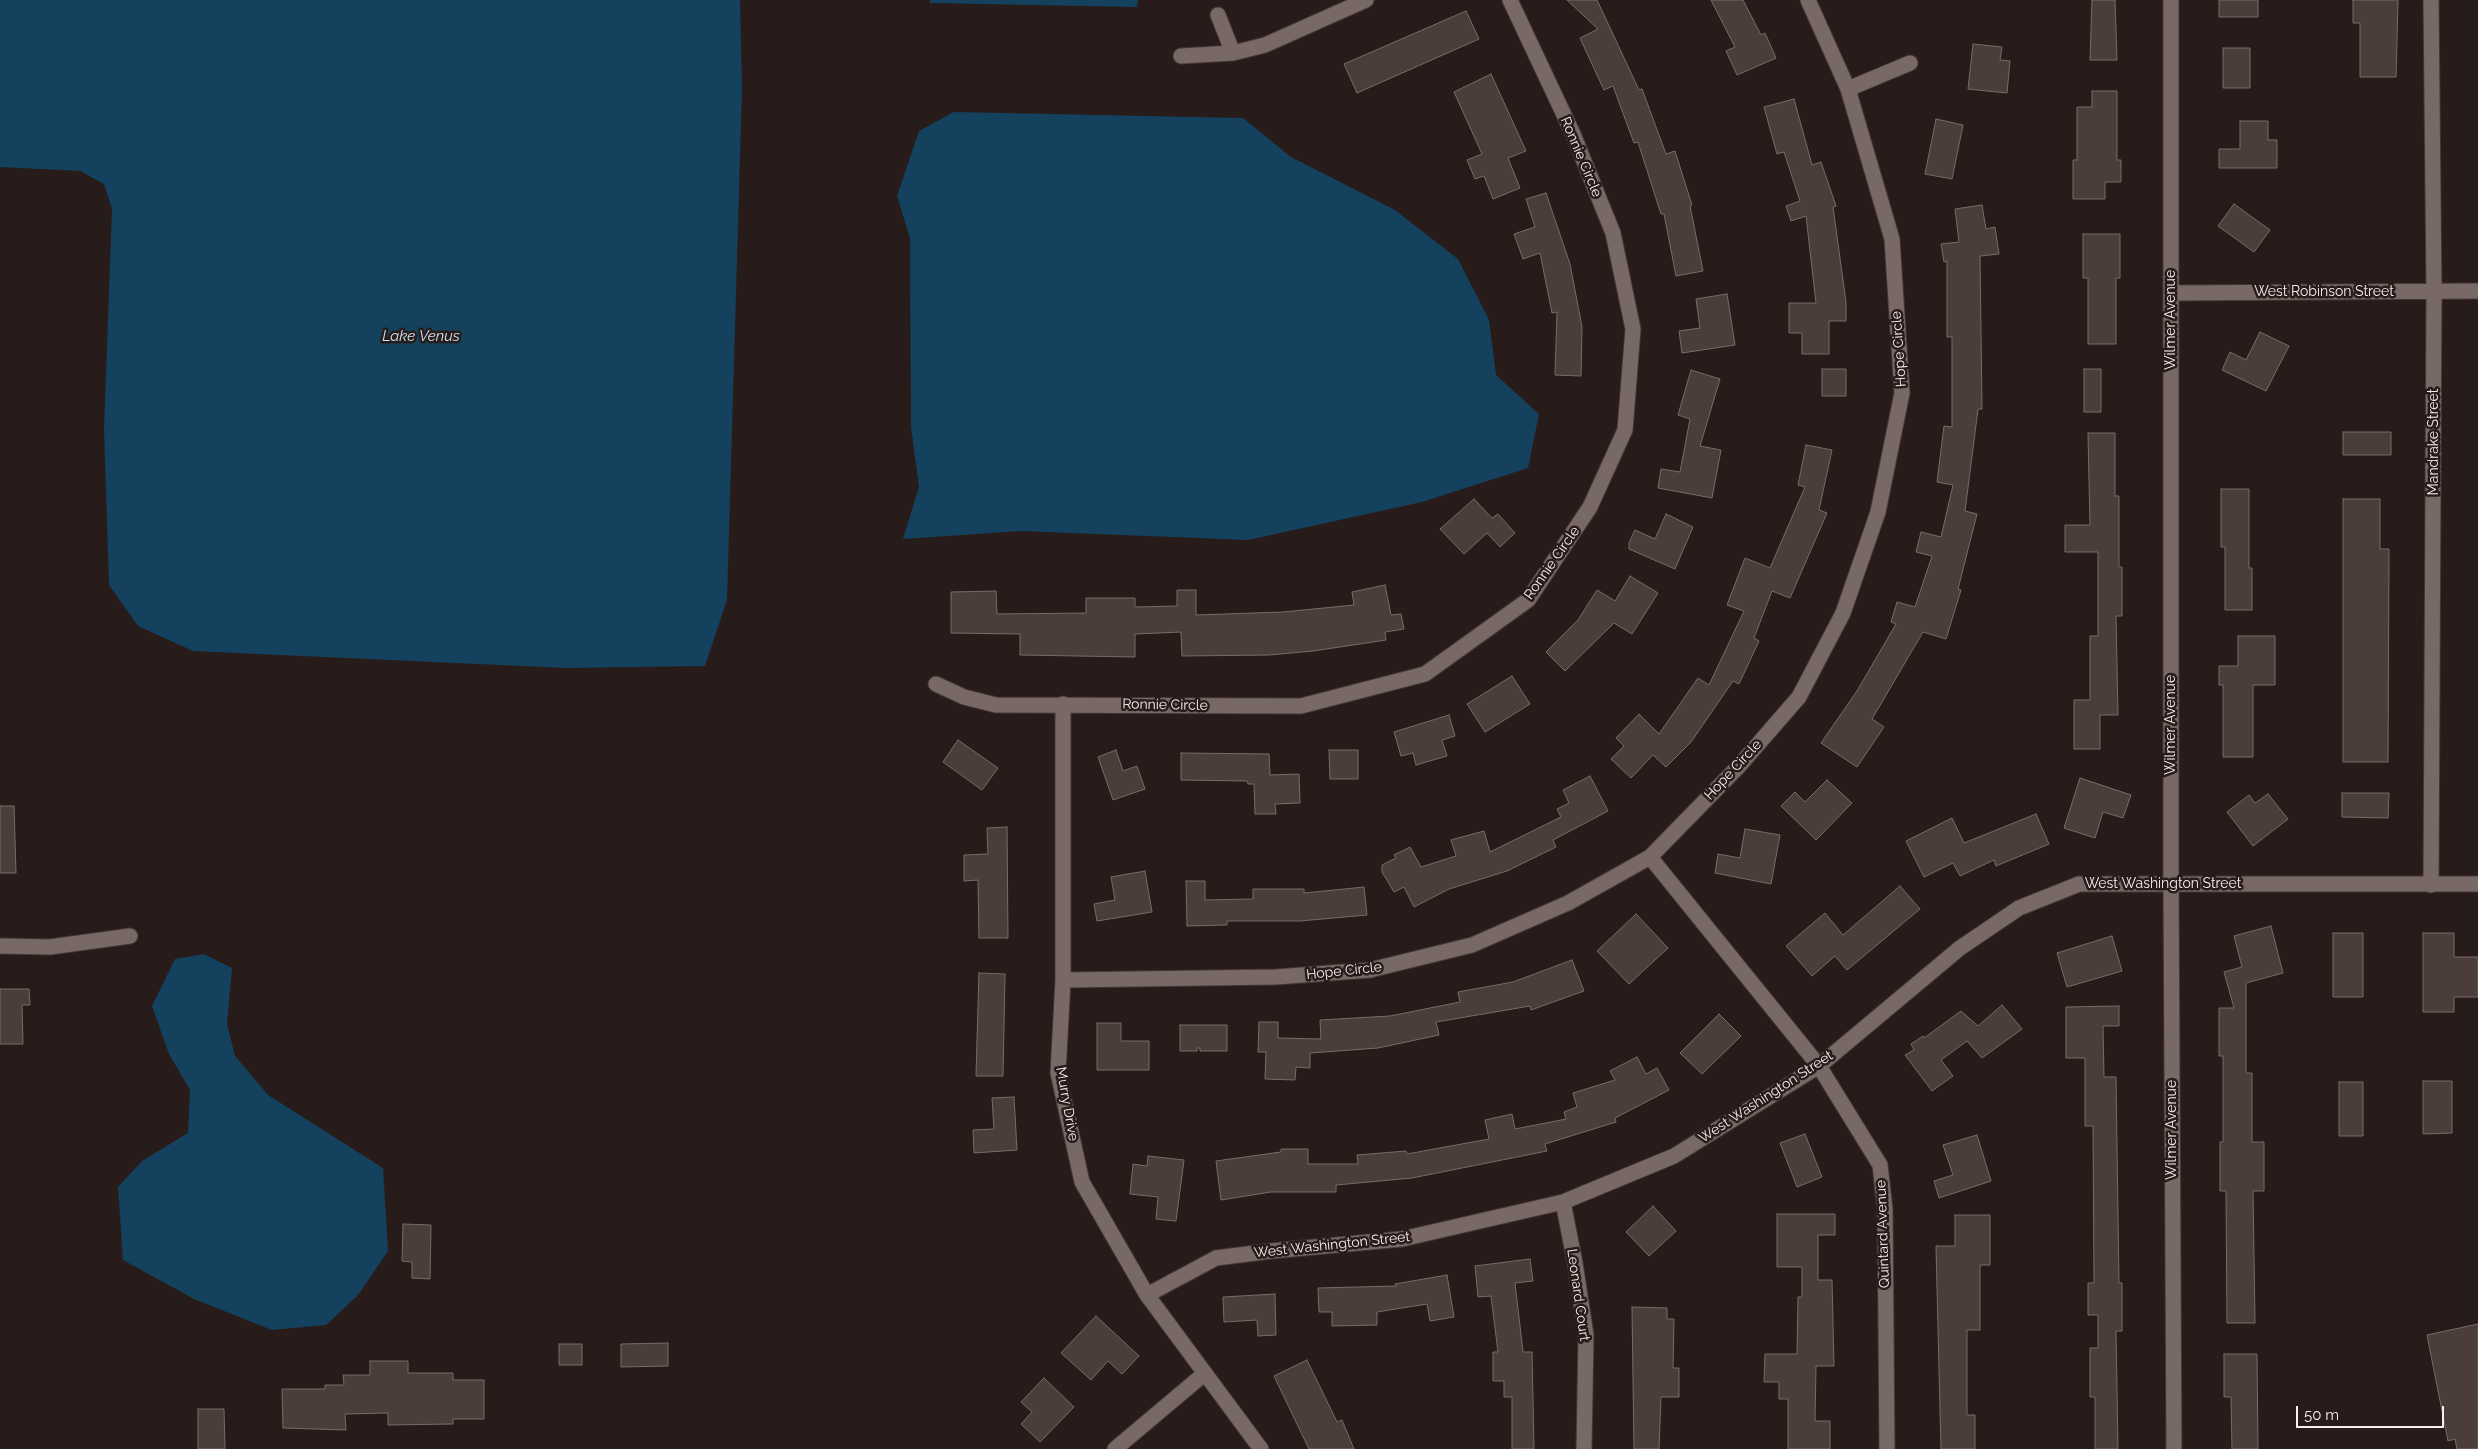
<!DOCTYPE html>
<style>
body{margin:0}
#map{position:relative;width:2478px;height:1449px;overflow:hidden;background:#281c1a;font-family:Raleway,sans-serif}
canvas{display:block}
.scale{position:absolute;left:2296px;top:1406px;width:148px;height:22px;box-sizing:border-box;border:2px solid #f7edec;border-top:0;padding-left:6px;font-size:15px;line-height:18px;white-space:nowrap;color:#f7edec;-webkit-text-stroke:4px #281c1a;paint-order:stroke}
</style>
<div id="map">
<canvas width="2478" height="1449"></canvas>
<div class="scale">50 m</div>
</div>
<script>
const c = document.querySelector('canvas').getContext('2d');
c.lineJoin = 'round';
function fill(path, color) { c.fillStyle = color; c.fill(path, 'evenodd'); }
const shape = rows => new Path2D(rows.map(r => 'M' + r).join(''));
function strokePath(path, color, width, dash) { c.strokeStyle = color; c.lineWidth = width; c.lineCap = dash ? 'butt' : 'round'; c.setLineDash(dash || []); c.stroke(path); }
function write(font, color, halo, rows, align = 'center') {
  c.font = font + ' Raleway,sans-serif'; c.lineWidth = 5; c.setLineDash([]); c.textBaseline = 'middle'; c.strokeStyle = halo; c.fillStyle = color; for (const [text, x, y, turn = 0] of rows) {
    c.save(); c.translate(x, y); c.rotate((+turn || 0) * Math.PI / 180); c.textAlign = isNaN(turn) ? turn : align; if (halo) c.strokeText(text, 0, 0); c.fillText(text, 0, 0); c.restore();
  }
}
fill(shape([
 [0,0,740,0,742,88,727,600,705,666,566,668,193,651,138,626,109,585,104,429,112,209,104,184,80,171,0,167],
 [930,0,1138,0,1137,7,930,3],
 [954,112,1243,118,1291,157,1395,210,1458,259,1489,320,1496,375,1539,414,1528,468,1422,502,1248,540,1021,531,903,539,919,487,911,427,910,238,897,196,919,131],
 [204,954,232,968,227,1024,235,1056,268,1095,383,1168,388,1251,358,1295,326,1325,272,1330,194,1299,123,1260,118,1187,142,1161,188,1133,190,1090,169,1054,152,1006,175,959]
]), '#14415d');
const building = shape([
 [1567,0,1597,0,1639,90,1642,89,1666,154,1675,151,1692,205,1690,206,1703,271,1676,276,1664,214,1661,214,1638,142,1634,143,1613,86,1604,90,1580,38,1598,29,1567,0],
 [1711,0,1743,0,1761,35,1765,33,1776,58,1737,75,1726,51,1735,47,1711,0],
 [2092,0,2115,0,2117,60,2090,60,2092,0],
 [2219,0,2258,0,2258,17,2219,17,2219,0],
 [2353,0,2398,0,2396,77,2360,77,2360,23,2353,23,2353,0],
 [1466,11,1479,39,1357,93,1344,64,1466,11],
 [1973,44,2002,47,2000,60,2010,61,2007,93,1968,89,1973,44],
 [2223,48,2250,48,2250,88,2223,88,2223,48],
 [1491,74,1526,151,1508,158,1520,188,1493,199,1484,176,1475,179,1467,160,1482,154,1454,92,1491,74],
 [2092,91,2117,91,2117,160,2121,160,2121,182,2105,182,2105,199,2073,199,2073,160,2077,160,2077,107,2092,107,2092,91],
 [1794,99,1812,165,1821,162,1836,206,1833,207,1846,302,1846,321,1829,321,1829,354,1802,354,1802,333,1789,333,1789,303,1816,303,1806,216,1791,221,1786,206,1800,201,1784,152,1777,154,1764,107,1794,99],
 [1936,119,1963,125,1952,179,1925,174,1936,119],
 [2240,121,2268,121,2268,140,2277,140,2277,168,2219,168,2219,149,2240,149,2240,121],
 [1546,193,1570,264,1582,327,1581,376,1555,375,1557,312,1552,313,1540,253,1523,259,1514,234,1535,227,1526,199,1546,193],
 [2234,204,2270,230,2254,252,2218,226,2234,204],
 [1982,205,1986,229,1995,227,1999,254,1980,256,1982,409,1978,409,1965,511,1977,514,1958,589,1961,590,1946,639,1923,632,1872,719,1884,727,1857,767,1821,743,1857,691,1896,624,1891,622,1897,602,1915,607,1932,556,1916,552,1921,532,1941,537,1953,485,1937,482,1944,426,1952,427,1952,337,1947,337,1947,261,1944,262,1941,244,1959,242,1955,209,1982,205],
 [2083,234,2120,234,2120,278,2116,278,2116,344,2088,344,2088,278,2083,278,2083,234],
 [1727,294,1735,345,1682,353,1679,331,1700,328,1696,299,1727,294],
 [2260,332,2289,346,2266,391,2222,370,2230,352,2246,360,2260,332],
 [1822,369,1846,369,1846,396,1822,396,1822,369],
 [2084,369,2101,369,2101,412,2084,412,2084,369],
 [1691,370,1720,379,1700,446,1721,450,1712,498,1658,488,1661,469,1680,472,1690,419,1678,415,1691,370],
 [2343,432,2391,432,2391,455,2343,455,2343,432],
 [2088,433,2115,433,2115,496,2119,496,2119,567,2122,567,2122,616,2116,616,2118,715,2100,715,2100,749,2074,749,2074,700,2090,700,2090,636,2098,636,2098,552,2065,552,2065,525,2090,525,2088,433],
 [1806,445,1832,450,1819,510,1827,513,1790,598,1772,591,1754,638,1759,641,1739,684,1733,681,1691,742,1666,767,1653,755,1631,778,1611,759,1624,746,1616,738,1639,714,1659,734,1698,678,1709,685,1744,611,1727,605,1745,558,1770,568,1805,487,1798,485,1806,445],
 [2221,489,2249,489,2249,568,2252,568,2252,610,2225,610,2225,547,2221,547,2221,489],
 [1474,499,1492,518,1498,514,1515,533,1500,547,1487,533,1464,554,1440,529,1474,499],
 [2343,499,2380,499,2380,549,2389,549,2388,762,2343,762,2343,499],
 [1666,514,1693,527,1675,569,1629,549,1629,543,1635,530,1655,539,1666,514],
 [1630,576,1658,593,1632,634,1614,623,1565,671,1546,652,1578,620,1597,590,1615,601,1630,576],
 [1385,585,1391,615,1401,614,1404,629,1385,632,1386,640,1313,651,1269,655,1182,656,1181,632,1135,634,1135,657,1020,655,1020,634,951,633,951,592,996,591,997,614,1086,613,1086,598,1135,598,1135,607,1177,606,1177,590,1196,590,1196,615,1283,612,1354,605,1352,592,1385,585],
 [2238,636,2275,636,2275,685,2253,685,2253,757,2223,757,2223,685,2219,685,2219,666,2238,666,2238,636],
 [1512,676,1530,704,1485,732,1467,704,1512,676],
 [1449,715,1455,736,1442,740,1447,756,1416,765,1413,753,1401,756,1394,732,1449,715],
 [958,740,998,768,982,790,943,762,958,740],
 [1116,750,1123,771,1137,766,1145,789,1113,800,1098,757,1116,750],
 [1329,750,1358,750,1358,779,1330,779,1329,750],
 [1181,753,1269,754,1270,775,1299,774,1300,803,1275,804,1276,814,1255,814,1254,784,1248,784,1247,781,1181,780,1181,753],
 [1590,776,1608,811,1553,840,1556,847,1507,871,1449,889,1414,907,1404,887,1394,892,1382,872,1382,865,1396,858,1394,855,1410,847,1421,867,1456,856,1451,840,1484,831,1490,852,1561,817,1557,809,1569,803,1563,790,1590,776],
 [2080,778,2131,795,2123,818,2103,812,2095,838,2064,828,2080,778],
 [1827,780,1852,803,1816,840,1781,806,1795,792,1805,802,1827,780],
 [2342,793,2389,793,2388,818,2342,817,2342,793],
 [2268,794,2288,819,2253,846,2227,812,2249,795,2255,803,2268,794],
 [0,806,14,806,16,873,0,873,0,806],
 [2036,814,2049,844,1996,866,1994,860,1960,876,1953,863,1924,877,1906,841,1952,818,1964,843,2036,814],
 [1007,827,1008,938,979,938,978,880,964,881,964,855,988,854,987,828,1007,827],
 [1745,829,1780,835,1771,884,1715,873,1718,854,1740,858,1745,829],
 [1145,871,1152,912,1097,921,1094,904,1115,900,1111,877,1145,871],
 [1186,881,1205,881,1205,900,1253,899,1253,889,1304,889,1304,893,1364,887,1367,915,1300,921,1227,921,1227,925,1187,926,1186,881],
 [1900,886,1920,909,1847,970,1835,956,1812,976,1786,946,1825,913,1843,935,1900,886],
 [1636,914,1668,948,1629,984,1597,951,1636,914],
 [2271,926,2283,973,2246,983,2246,1073,2252,1073,2252,1142,2264,1142,2264,1191,2253,1191,2255,1323,2227,1323,2226,1191,2220,1191,2220,1142,2223,1142,2223,1056,2219,1056,2219,1008,2234,1008,2224,972,2242,967,2234,936,2271,926],
 [2333,933,2363,933,2363,997,2333,997,2333,933],
 [2423,933,2454,933,2454,957,2478,957,2478,997,2454,997,2454,1012,2423,1012,2423,933],
 [2112,936,2122,971,2067,987,2057,953,2112,936],
 [1572,960,1584,991,1531,1010,1530,1006,1436,1022,1439,1035,1378,1048,1310,1053,1310,1068,1296,1067,1295,1080,1265,1079,1266,1052,1258,1052,1259,1022,1278,1022,1278,1038,1321,1039,1320,1020,1390,1016,1460,1002,1458,992,1513,982,1572,960],
 [979,973,1005,974,1003,1076,976,1076,979,973],
 [0,989,29,989,30,1005,22,1005,23,1044,0,1044,0,989],
 [2002,1005,2022,1029,1982,1058,1967,1041,1941,1060,1953,1076,1932,1091,1905,1055,1914,1050,1911,1044,1923,1036,1924,1038,1961,1011,1978,1026,2002,1005],
 [2119,1006,2119,1026,2103,1026,2104,1077,2116,1077,2119,1283,2122,1283,2122,1331,2116,1331,2118,1449,2095,1449,2095,1397,2090,1397,2090,1348,2098,1348,2098,1315,2088,1315,2088,1283,2094,1283,2093,1126,2085,1126,2085,1058,2066,1058,2066,1007,2119,1006],
 [1719,1014,1741,1036,1702,1074,1680,1053,1719,1014],
 [1097,1023,1121,1023,1121,1041,1149,1041,1149,1070,1097,1070,1097,1023],
 [1180,1025,1227,1025,1227,1051,1200,1051,1200,1048,1197,1048,1197,1051,1180,1051,1180,1025],
 [1637,1057,1646,1074,1657,1068,1669,1090,1615,1118,1616,1122,1545,1144,1547,1151,1412,1178,1336,1185,1336,1192,1271,1192,1221,1200,1216,1161,1281,1152,1281,1149,1308,1149,1308,1164,1358,1164,1357,1155,1406,1151,1407,1154,1489,1139,1485,1120,1512,1114,1515,1129,1566,1119,1564,1112,1577,1107,1573,1093,1615,1080,1610,1071,1637,1057],
 [2423,1081,2452,1081,2452,1133,2423,1134,2423,1081],
 [2339,1082,2363,1082,2363,1136,2339,1136,2339,1082],
 [1014,1097,1017,1150,974,1153,973,1130,994,1129,992,1098,1014,1097],
 [1805,1134,1822,1177,1797,1187,1780,1143,1805,1134],
 [1977,1135,1991,1181,1939,1198,1934,1181,1953,1175,1943,1145,1977,1135],
 [1148,1156,1184,1160,1176,1221,1156,1219,1158,1197,1130,1194,1133,1164,1147,1166,1148,1156],
 [1653,1206,1676,1231,1649,1256,1626,1232,1653,1206],
 [1777,1214,1835,1214,1835,1235,1818,1235,1818,1280,1832,1280,1834,1366,1816,1366,1815,1421,1830,1421,1830,1449,1788,1449,1788,1399,1779,1399,1779,1382,1764,1382,1765,1354,1797,1354,1798,1297,1802,1297,1802,1267,1777,1267,1777,1214],
 [1955,1215,1990,1215,1990,1265,1980,1265,1980,1330,1967,1330,1967,1415,1975,1415,1975,1449,1941,1449,1936,1246,1955,1246,1955,1215],
 [403,1224,431,1225,430,1279,412,1278,412,1262,402,1261,403,1224],
 [1530,1259,1533,1281,1515,1283,1523,1352,1532,1352,1534,1449,1512,1449,1512,1397,1504,1397,1504,1381,1493,1381,1493,1352,1498,1352,1491,1296,1478,1297,1475,1266,1530,1259],
 [1447,1275,1454,1317,1430,1321,1427,1304,1377,1312,1377,1325,1332,1326,1332,1312,1319,1312,1318,1288,1396,1286,1395,1284,1447,1275],
 [1275,1294,1276,1335,1258,1336,1257,1320,1224,1322,1223,1297,1275,1294],
 [1632,1307,1667,1308,1667,1319,1674,1319,1673,1368,1679,1368,1679,1397,1661,1397,1659,1449,1634,1449,1632,1307],
 [1096,1316,1139,1356,1122,1374,1108,1361,1091,1380,1061,1353,1096,1316],
 [2478,1324,2478,1449,2457,1449,2455,1439,2448,1441,2427,1335,2478,1324],
 [668,1343,668,1366,621,1367,621,1344,668,1343],
 [559,1344,582,1344,582,1365,559,1365,559,1344],
 [2224,1354,2257,1354,2258,1449,2232,1449,2231,1397,2224,1397,2224,1354],
 [1307,1360,1337,1422,1342,1420,1354,1449,1309,1449,1274,1376,1307,1360],
 [370,1361,408,1361,408,1373,453,1373,453,1380,484,1380,484,1419,453,1419,453,1424,388,1425,388,1413,345,1414,346,1430,283,1428,282,1389,325,1389,325,1385,344,1385,343,1375,370,1375,370,1361],
 [1044,1378,1074,1407,1040,1442,1021,1424,1032,1412,1021,1402,1044,1378],
 [198,1409,224,1409,225,1449,198,1449,198,1409]
]);
fill(building, '#4b3d3a');
strokePath(building, '#7b6b68', 1);
const minor = shape([
 [2171,0,2171,883,2174,1449],
 [2431,0,2434,291,2431,885],
 [1218,15,1233,53],
 [1181,56,1233,53,1265,45,1366,0],
 [1848,89,1910,63],
 [2171,293,2478,291],
 [936,684,964,697,996,705,1301,706,1425,674,1528,600,1590,507,1625,430,1633,329,1613,233,1573,134,1510,0],
 [1063,704,1063,980,1058,1073,1082,1182,1147,1295,1261,1449],
 [1650,857,1819,1066,1880,1165,1885,1209,1887,1449],
 [0,946,50,947,130,936],
 [1063,980,1276,977,1370,970,1472,945,1568,903,1650,857,1739,766,1799,697,1843,613,1878,512,1902,393,1892,239,1848,89,1808,0],
 [1563,1202,1575,1263,1586,1335,1584,1449],
 [1147,1295,1216,1258,1271,1251,1402,1239,1563,1202,1674,1156,1819,1066,1960,948,2019,908,2079,884,2478,884],
 [1115,1449,1204,1374]
]);
strokePath(minor, '#443938', 17);
strokePath(minor, '#796966', 15);
write('14px', '#f7edec', '#281c1a', [
 ["Ronnie Circle",1581,157,67],
 ["West Robinson Street",2324,292],
 ["Wilmer Avenue",2171,320,-90],
 ["Hope Circle",1899,349,-94],
 ["Mandrake Street",2434,442,-90],
 ["Ronnie Circle",1552,563,-55],
 ["Ronnie Circle",1165,705,1],
 ["Wilmer Avenue",2171,725,-90],
 ["Hope Circle",1733,770,-47],
 ["West Washington Street",2163,884],
 ["Hope Circle",1344,971,-6],
 ["West Washington Street",1766,1097,-33],
 ["Murry Drive",1067,1104,80],
 ["Wilmer Avenue",2172,1130,-90],
 ["Quintard Avenue",1883,1234,-92],
 ["West Washington Street",1332,1245,-6],
 ["Leonard Court",1578,1295,82]
]);
write('italic 15px', '#d0e4f2', '#281c1a', [
 ["Lake Venus",421,336]
]);
</script>
